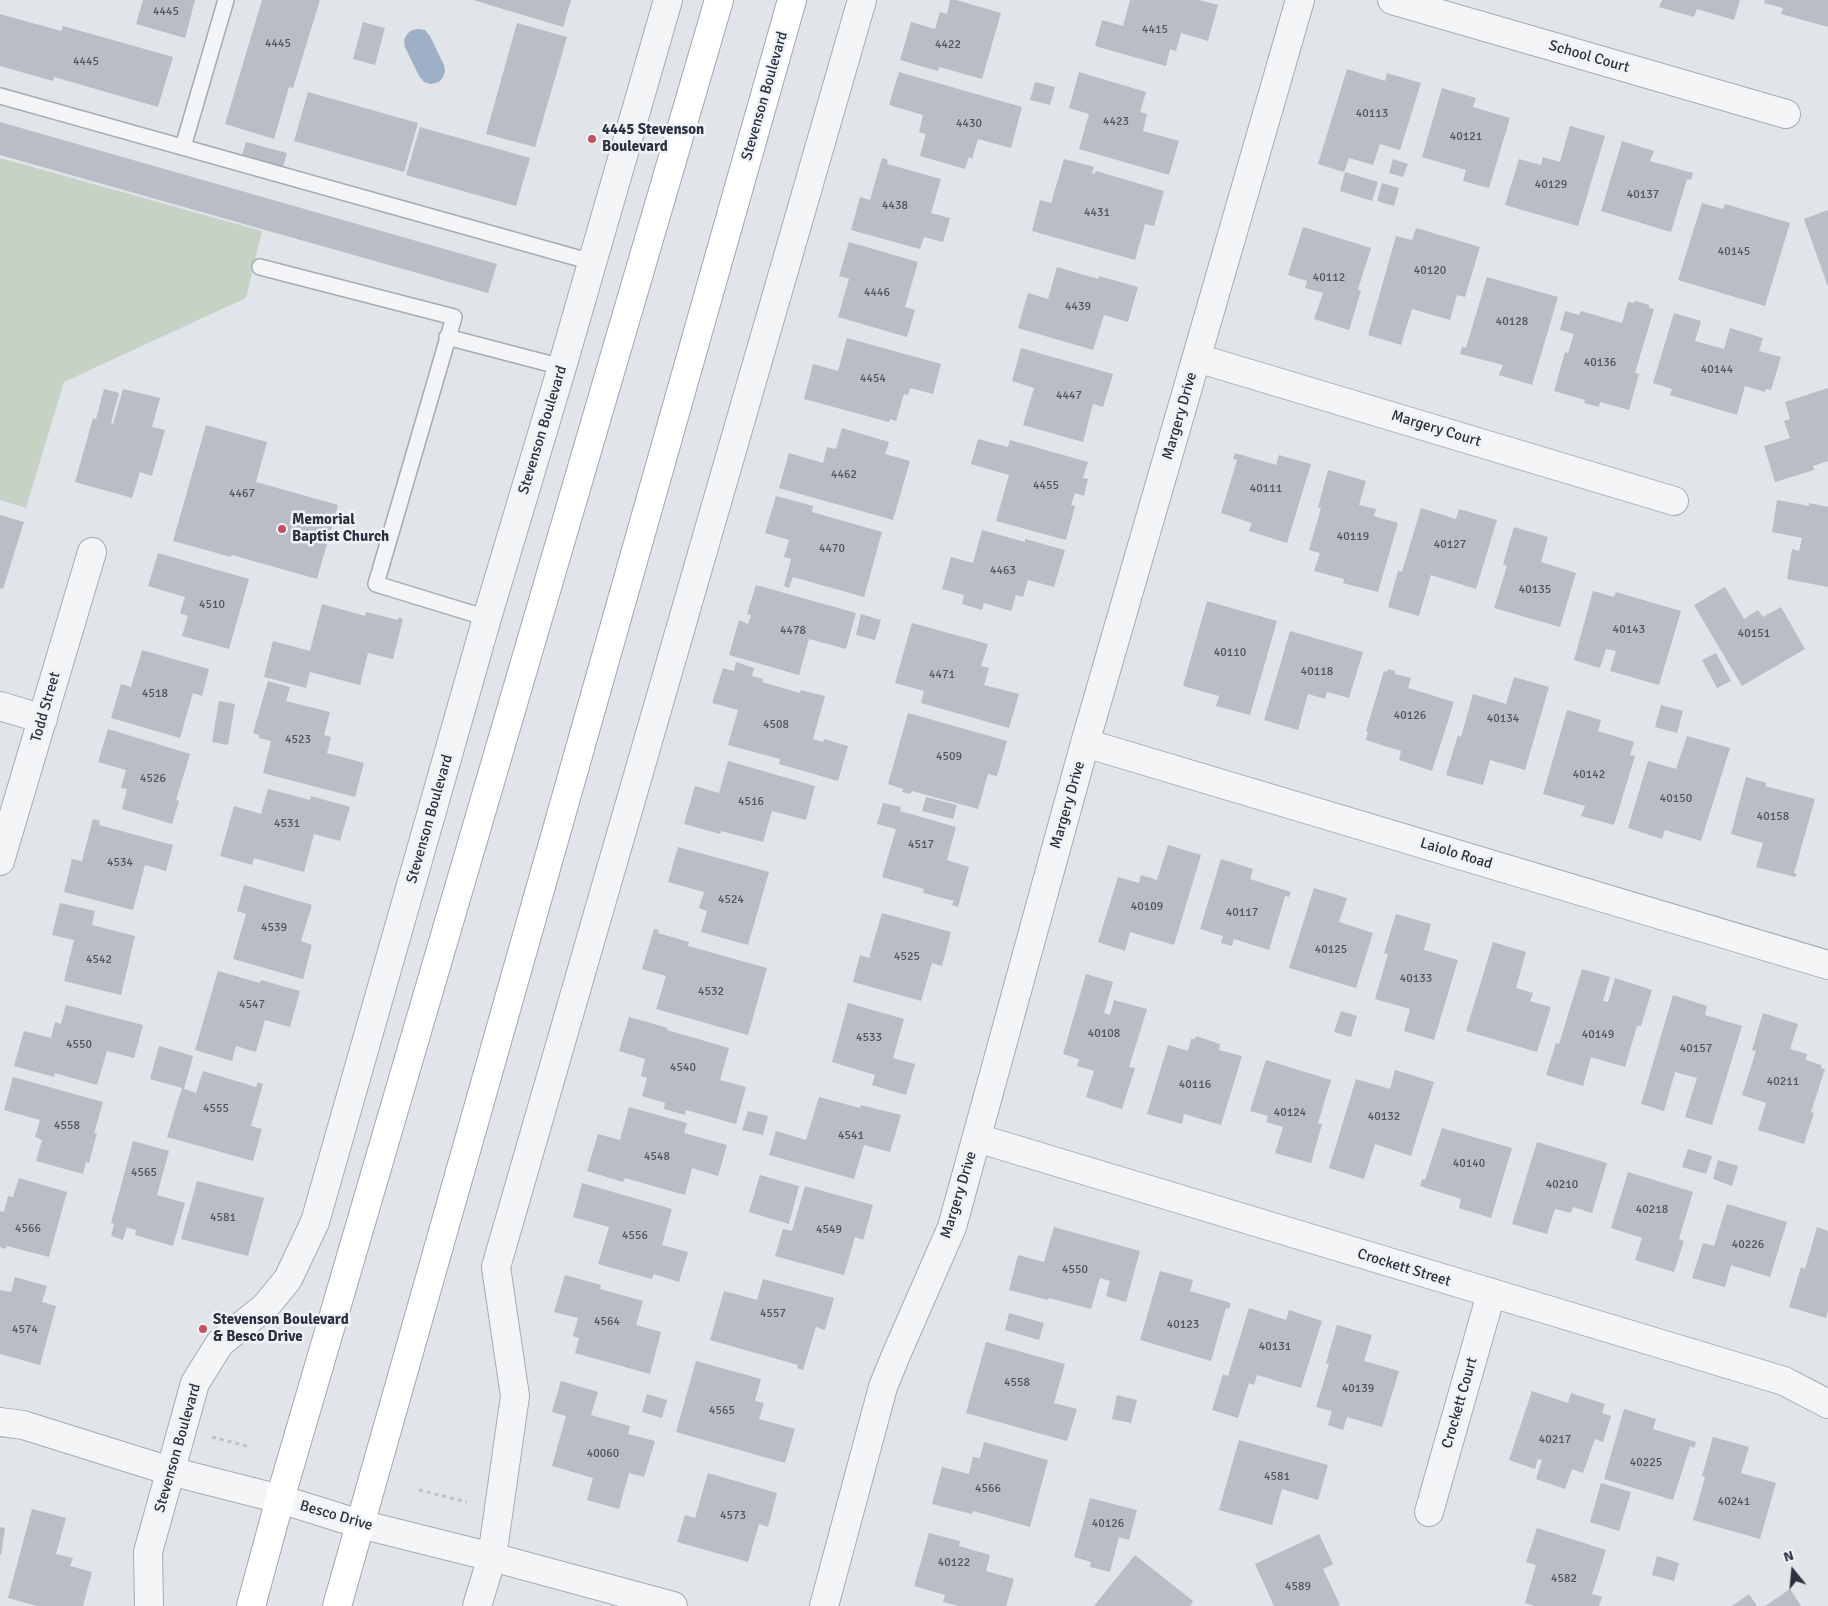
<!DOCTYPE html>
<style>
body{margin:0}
#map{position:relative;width:1828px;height:1606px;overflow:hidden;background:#e1e4e9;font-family:Signika,sans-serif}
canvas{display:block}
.north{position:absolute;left:1768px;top:1546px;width:50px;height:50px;-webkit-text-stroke:4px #f0f3f6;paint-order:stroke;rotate:343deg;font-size:14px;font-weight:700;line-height:20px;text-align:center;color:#2a313f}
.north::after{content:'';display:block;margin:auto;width:18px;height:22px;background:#2a313f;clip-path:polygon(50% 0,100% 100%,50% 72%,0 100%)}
</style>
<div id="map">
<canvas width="1828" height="1606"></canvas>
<div class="north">N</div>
</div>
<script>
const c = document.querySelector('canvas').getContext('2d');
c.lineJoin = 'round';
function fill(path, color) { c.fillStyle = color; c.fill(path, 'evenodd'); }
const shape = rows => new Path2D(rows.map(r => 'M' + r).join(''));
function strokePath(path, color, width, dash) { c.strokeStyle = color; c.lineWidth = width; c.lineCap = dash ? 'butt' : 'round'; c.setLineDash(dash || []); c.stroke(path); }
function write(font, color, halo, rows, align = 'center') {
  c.font = font + ' Signika,sans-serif'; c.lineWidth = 5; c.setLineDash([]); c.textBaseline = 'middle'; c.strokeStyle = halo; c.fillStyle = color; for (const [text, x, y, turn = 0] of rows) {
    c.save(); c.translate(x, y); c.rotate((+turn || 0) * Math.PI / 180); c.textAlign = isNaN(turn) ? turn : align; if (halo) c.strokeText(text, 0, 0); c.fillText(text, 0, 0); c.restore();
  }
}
fill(shape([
 [0,158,262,231,246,298,64,382,26,508,0,500]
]), '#c6d2c3');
fill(shape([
 [419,29,425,30,430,36,444,65,445,71,443,77,439,82,431,84,424,82,419,76,405,47,404,40,407,34,412,30]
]), '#9eb0c6');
fill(shape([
 [143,0,195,0,185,38,136,24],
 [262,0,320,0,293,88,289,87,274,139,225,124],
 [473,0,571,0,563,27],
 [950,0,956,0,1001,13,982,79,939,67,938,71,900,60,911,22,935,29,940,12,947,14],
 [1130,0,1199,0,1218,5,1208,41,1181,33,1176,51,1170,49,1166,66,1095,46,1102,20,1123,26],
 [1662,0,1740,0,1734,20,1697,9,1694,17,1659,7],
 [1765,0,1828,0,1828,27,1781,14,1783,8,1764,3],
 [0,14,61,31,63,26,173,57,158,107,54,77,53,81,0,66],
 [363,22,385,28,375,65,353,59],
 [517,23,567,37,535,147,486,134],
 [1347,69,1385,81,1387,73,1421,83,1400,150,1380,144,1373,165,1349,158,1344,172,1318,164],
 [899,72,1022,107,1011,148,978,139,972,159,969,157,965,169,920,156,926,134,919,132,923,115,889,105],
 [1079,72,1146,92,1140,112,1147,114,1143,131,1179,141,1169,175,1079,149,1089,114,1069,108],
 [1035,82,1055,87,1050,105,1030,100],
 [1442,88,1476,98,1473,107,1510,118,1489,188,1463,181,1466,170,1422,157],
 [308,92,418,123,404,172,294,141],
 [0,122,497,264,488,293,0,155],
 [1570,126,1605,136,1578,226,1505,205,1519,159,1541,165,1543,157,1560,162],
 [420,127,530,158,516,206,406,175],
 [1622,141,1654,151,1650,161,1693,173,1691,180,1687,179,1671,232,1601,211],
 [246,142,287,153,283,167,242,155],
 [882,158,888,160,887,164,941,179,931,213,950,218,943,242,924,237,920,249,851,230,860,197,870,200],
 [1064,159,1094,167,1092,173,1094,174,1096,171,1164,191,1154,226,1145,224,1135,260,1032,231,1040,200,1051,203],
 [1393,159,1408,164,1403,177,1389,173],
 [1345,172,1378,182,1372,201,1340,191],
 [1382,183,1399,188,1394,206,1377,201],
 [1702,203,1723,209,1725,204,1790,223,1765,306,1678,280],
 [1828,210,1828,287,1804,219],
 [1303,227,1371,248,1358,289,1361,291,1349,330,1314,319,1323,293,1305,288,1307,281,1288,275],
 [1416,228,1480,247,1465,297,1457,295,1450,320,1412,309,1401,345,1368,335,1396,236,1412,240],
 [849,242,918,262,905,307,915,310,907,337,838,317,849,279,839,276],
 [1057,267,1098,279,1099,276,1138,287,1128,322,1104,315,1093,350,1018,328,1028,293,1048,299],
 [1487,277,1558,297,1532,385,1499,375,1503,365,1460,354,1462,347,1466,348],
 [1635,301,1649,305,1649,308,1654,309,1635,373,1639,374,1629,410,1600,402,1599,407,1584,403,1585,400,1554,391,1565,352,1568,353,1574,334,1560,330,1565,311,1579,315,1581,311,1622,323,1628,302,1634,303],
 [1674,313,1701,321,1695,341,1724,349,1730,328,1763,338,1759,351,1781,357,1771,390,1766,389,1765,392,1745,386,1737,415,1670,395,1672,389,1653,383],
 [847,338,941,364,933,394,910,388,908,395,904,394,896,421,890,419,889,422,804,399,813,364,838,371],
 [1021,348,1113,374,1103,407,1093,404,1083,442,1023,425,1034,388,1012,381],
 [1828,388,1828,461,1813,466,1814,470,1775,482,1764,446,1790,438,1784,421,1790,419,1785,402],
 [104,389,119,393,111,423,113,424,123,389,160,398,152,427,165,430,152,476,140,472,132,498,75,482,93,418,96,419],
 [206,425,267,442,256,482,338,505,317,579,232,555,231,557,173,541],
 [842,428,889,442,885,454,910,461,893,520,779,488,789,453,823,463,827,447,836,449],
 [978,439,1008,447,1010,440,1088,462,1083,478,1088,479,1084,496,1075,493,1071,505,1075,506,1066,540,996,521,1009,475,971,464],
 [1235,453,1276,465,1279,455,1311,464,1287,543,1249,531,1252,523,1221,513,1237,460,1233,459],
 [1328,470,1366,481,1359,505,1376,509,1374,516,1398,523,1378,592,1343,583,1344,579,1314,571,1320,553,1309,550,1321,508,1318,507],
 [776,496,813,506,812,512,882,532,864,597,793,577,789,588,784,586,791,559,784,557,789,540,765,533],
 [1777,500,1809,506,1809,503,1828,507,1828,587,1787,579,1792,549,1799,551,1802,538,1772,532],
 [1421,508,1456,519,1459,509,1497,520,1476,589,1431,575,1419,616,1388,607,1398,571,1402,572],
 [0,515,24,522,3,589,0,588],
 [1514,527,1548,537,1541,562,1576,573,1560,627,1494,608,1507,566,1503,564],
 [982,530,1025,542,1025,539,1065,550,1054,587,1028,580,1023,597,1016,595,1011,611,984,603,982,610,962,604,964,595,942,589,951,557,973,563],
 [158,553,249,579,229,649,182,636,188,616,180,613,185,597,148,586],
 [756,585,856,613,846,649,809,639,799,675,729,655,739,620,748,624,751,615,747,614],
 [1725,587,1744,619,1758,610,1763,617,1781,607,1805,649,1742,686,1694,605],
 [1593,591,1614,597,1616,592,1681,611,1659,685,1610,671,1616,651,1606,649,1600,668,1574,660],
 [1207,601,1277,621,1250,715,1216,706,1219,696,1183,686],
 [322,604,365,616,366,612,398,620,399,617,403,619,393,659,368,653,360,685,310,672,306,688,264,677,273,641,310,651],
 [861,614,881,620,875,640,856,635],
 [912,623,988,644,981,666,989,668,984,685,1019,694,1009,728,921,703,924,691,895,683],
 [1290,631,1363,652,1349,698,1327,692,1325,699,1308,694,1298,730,1264,720],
 [142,650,209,669,202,696,193,693,180,738,111,718,121,684,131,687],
 [1716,653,1731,681,1717,688,1702,660],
 [736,662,754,668,752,676,763,679,762,682,800,693,801,690,825,696,813,739,823,742,824,739,848,746,838,781,779,764,780,759,728,745,738,710,712,703,723,668,734,671],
 [1388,669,1395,671,1395,674,1411,678,1408,688,1454,702,1432,771,1399,760,1401,751,1366,740,1368,732,1366,731,1384,671,1387,672],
 [1514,677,1549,687,1525,770,1490,760,1483,785,1446,775,1458,735,1461,737,1473,694,1506,704],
 [268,681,290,687,286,701,330,712,324,735,331,737,327,753,364,763,355,797,263,773,271,741,259,738,259,735,253,733],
 [219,701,235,704,228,745,212,742],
 [1661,705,1683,711,1677,733,1655,727],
 [1567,710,1601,720,1598,731,1634,742,1630,755,1635,756,1614,825,1581,816,1585,806,1543,794],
 [908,713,1007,741,997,776,988,774,978,809,912,791,910,794,902,792,903,789,888,784],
 [108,729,190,754,176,800,179,801,172,824,122,809,127,789,121,788,126,770,98,762],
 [1687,736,1730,748,1701,841,1665,830,1662,839,1628,828,1648,761,1676,769],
 [728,761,815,786,806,820,772,811,763,842,721,831,720,834,684,824,695,786,719,793],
 [1746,777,1767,783,1765,786,1815,799,1794,873,1797,874,1795,877,1756,867,1763,843,1731,834],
 [268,789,310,800,311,796,350,807,340,841,314,834,304,872,254,858,252,865,220,856,234,806,261,814],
 [926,797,957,805,953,819,922,811],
 [883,803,901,807,900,811,956,827,947,860,969,867,958,907,952,905,954,901,923,893,924,889,882,877,896,829,877,824],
 [93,819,100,821,99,825,173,845,166,871,145,865,133,910,64,892,72,859,82,861],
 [1168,845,1201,855,1174,945,1130,932,1125,951,1098,942,1118,877,1139,883,1141,875,1157,880],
 [678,847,769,872,748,945,701,932,707,911,699,908,704,892,668,882],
 [1221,859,1253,869,1250,879,1291,892,1289,897,1285,896,1269,950,1234,939,1232,946,1221,943,1223,936,1200,929],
 [244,885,312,905,301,941,312,945,303,979,233,959,246,914,237,911],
 [1314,888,1347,898,1339,922,1373,933,1356,988,1289,968],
 [60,903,95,911,92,925,135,936,121,995,64,981,74,940,52,935],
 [882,913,951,932,942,966,932,963,921,1001,853,982,860,955,869,958],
 [1396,914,1431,924,1424,950,1458,960,1434,1040,1404,1031,1410,1009,1375,999,1388,954,1384,953],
 [654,929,659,930,658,933,689,942,688,946,767,968,748,1035,656,1009,666,976,642,969],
 [1493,942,1526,952,1516,988,1533,993,1530,1001,1551,1007,1537,1052,1466,1031],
 [1582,969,1610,977,1603,1001,1608,1002,1615,978,1652,990,1641,1026,1637,1026,1625,1067,1591,1057,1583,1086,1546,1075,1556,1043,1559,1044],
 [218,971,260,983,261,980,300,991,290,1027,265,1020,256,1052,236,1046,232,1061,195,1050],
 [1086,974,1113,982,1104,1013,1110,1015,1114,1000,1147,1009,1129,1067,1135,1068,1122,1109,1086,1097,1094,1071,1077,1066,1079,1059,1063,1054],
 [1673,995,1707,1006,1705,1015,1742,1026,1712,1125,1685,1117,1697,1078,1675,1072,1664,1111,1641,1104],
 [848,1003,904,1019,893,1058,915,1064,906,1095,872,1085,875,1075,832,1062],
 [66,1005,143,1025,134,1058,107,1051,97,1085,55,1073,54,1077,14,1066,24,1031,51,1038,55,1022,61,1024],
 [1341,1011,1357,1016,1351,1037,1334,1032],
 [1763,1013,1798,1024,1790,1049,1807,1054,1806,1060,1821,1065,1821,1068,1825,1069,1811,1112,1814,1113,1804,1144,1758,1130,1766,1103,1742,1095,1756,1051,1752,1050],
 [629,1017,668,1028,667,1030,729,1048,720,1080,746,1087,736,1124,686,1110,685,1115,664,1109,665,1103,642,1096,647,1078,641,1076,645,1059,619,1051],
 [1196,1036,1220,1044,1219,1050,1242,1056,1221,1125,1184,1114,1182,1124,1147,1114,1168,1045,1188,1051,1191,1039,1195,1039],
 [159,1046,193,1056,184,1089,196,1093,203,1071,256,1087,258,1082,263,1084,251,1126,262,1129,253,1161,167,1137,182,1088,150,1079],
 [1266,1060,1331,1080,1318,1123,1322,1124,1311,1163,1275,1153,1283,1127,1266,1122,1268,1116,1250,1111],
 [1395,1070,1434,1082,1411,1156,1375,1144,1364,1179,1329,1168,1356,1079,1390,1089],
 [13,1077,103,1102,94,1133,97,1133,89,1163,86,1162,83,1174,36,1161,42,1140,35,1137,40,1120,4,1110],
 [819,1097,860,1108,861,1105,901,1115,890,1152,864,1145,854,1179,769,1155,776,1131,806,1140],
 [629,1107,687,1123,684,1133,727,1145,718,1176,692,1168,685,1195,625,1178,623,1182,587,1171,598,1134,620,1140],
 [748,1111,768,1116,763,1135,742,1130],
 [1442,1128,1512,1148,1491,1218,1459,1208,1461,1199,1420,1186,1422,1179,1425,1180],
 [133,1141,169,1151,157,1195,185,1203,173,1246,135,1235,136,1230,127,1227,123,1240,111,1236,114,1224,111,1223],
 [1537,1142,1607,1163,1592,1213,1573,1207,1571,1213,1555,1209,1547,1234,1512,1224],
 [1688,1149,1712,1156,1706,1174,1682,1167],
 [1718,1160,1738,1166,1732,1186,1713,1179],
 [1628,1172,1693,1192,1679,1239,1684,1241,1674,1272,1635,1260,1642,1238,1611,1228],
 [760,1175,799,1186,789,1224,749,1212],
 [19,1178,67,1192,49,1257,7,1246,6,1249,0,1247,0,1211,4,1212,8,1196,13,1197],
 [197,1181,264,1198,248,1256,181,1239],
 [582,1183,672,1209,662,1245,688,1252,679,1282,654,1274,652,1279,598,1264,609,1227,573,1217],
 [805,1186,873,1205,863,1240,855,1237,844,1275,775,1256,783,1229,792,1231],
 [1727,1204,1787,1222,1770,1277,1731,1265,1725,1287,1692,1278,1703,1243,1714,1246],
 [1054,1227,1140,1251,1126,1302,1106,1296,1110,1281,1100,1278,1091,1309,1049,1298,1048,1300,1009,1290,1018,1255,1044,1262],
 [1817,1227,1828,1231,1828,1311,1826,1318,1789,1307,1801,1267,1805,1269],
 [1160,1271,1193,1280,1190,1291,1231,1303,1229,1309,1226,1308,1211,1361,1140,1340],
 [565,1275,601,1285,600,1289,643,1301,636,1325,661,1332,650,1374,575,1353,579,1338,573,1336,578,1318,554,1312],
 [15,1277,47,1286,42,1302,56,1306,40,1365,0,1354,0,1290,11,1292],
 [763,1279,834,1298,825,1330,816,1327,803,1370,797,1368,798,1365,710,1340,724,1291,757,1300],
 [1249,1308,1286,1320,1289,1310,1322,1321,1301,1388,1257,1375,1254,1385,1249,1383,1238,1418,1212,1410,1223,1374,1228,1376],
 [1009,1313,1044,1323,1039,1340,1005,1330],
 [1337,1325,1372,1335,1364,1361,1399,1371,1382,1427,1347,1417,1343,1430,1328,1425,1332,1411,1316,1407,1329,1364,1326,1363],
 [986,1342,1065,1364,1054,1403,1077,1409,1067,1441,966,1413],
 [696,1361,761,1379,755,1401,764,1403,759,1419,795,1429,785,1463,676,1432],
 [561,1381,598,1392,591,1415,630,1426,628,1434,655,1441,644,1477,629,1473,619,1509,587,1500,593,1478,552,1466,566,1416,552,1412],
 [1532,1391,1568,1403,1571,1393,1605,1404,1602,1413,1611,1416,1603,1442,1595,1439,1583,1473,1572,1469,1565,1489,1536,1479,1542,1460,1538,1459,1535,1469,1509,1460],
 [647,1394,667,1400,662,1418,642,1412],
 [1117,1395,1137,1400,1131,1423,1112,1419],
 [1624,1409,1656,1419,1653,1429,1696,1442,1694,1448,1690,1446,1673,1500,1604,1479],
 [1713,1437,1749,1447,1741,1473,1776,1483,1760,1539,1693,1520,1705,1477,1702,1476],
 [1239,1440,1328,1465,1318,1500,1282,1489,1272,1525,1219,1510],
 [984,1442,1048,1460,1030,1527,973,1511,972,1514,932,1504,942,1467,969,1474,973,1457,980,1458],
 [708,1473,777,1493,768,1527,759,1524,748,1562,677,1542,685,1515,695,1518],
 [1601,1483,1631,1492,1619,1531,1590,1522],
 [1090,1498,1137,1510,1129,1540,1119,1537,1110,1572,1090,1567,1091,1562,1074,1557],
 [32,1509,66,1518,56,1554,73,1558,70,1566,92,1572,83,1606,37,1606,8,1598],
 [0,1527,5,1528,1,1555,0,1555],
 [1537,1528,1606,1550,1592,1594,1602,1597,1599,1606,1535,1606,1525,1603,1536,1565,1526,1562],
 [929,1533,960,1541,959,1546,990,1555,986,1571,1014,1579,1006,1606,958,1606,943,1602,945,1595,914,1586],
 [1319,1534,1333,1564,1323,1569,1340,1605,1337,1606,1274,1606,1255,1564],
 [1135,1555,1193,1601,1190,1606,1094,1606],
 [1657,1556,1679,1563,1674,1581,1652,1575],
 [1790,1589,1801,1606,1765,1606],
 [1749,1594,1757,1606,1732,1606]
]), '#b9bdc5');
const lane = shape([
 [0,96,592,262],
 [183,147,226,0],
 [260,267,454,317,376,584,487,618],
 [447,337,562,367]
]);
const street = shape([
 [1392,0,1786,114],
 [1197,358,1674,501],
 [0,706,43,719],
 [1085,743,1828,965],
 [0,861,92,552],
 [977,1138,1784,1381,1828,1404],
 [0,1422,23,1425,170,1471,280,1499,360,1524,492,1557,673,1606],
 [1429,1512,1491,1294],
 [149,1606,148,1552,195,1383,220,1343,265,1307,288,1279,315,1222,487,618,562,367,668,0],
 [477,1606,492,1557,515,1396,496,1267,862,0],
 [824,1606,883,1387,896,1355,952,1227,1085,743,1300,0]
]);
const primary = shape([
 [251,1606,280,1499,719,0],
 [337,1606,792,0]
]);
strokePath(lane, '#a6abb3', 18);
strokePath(street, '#a6abb3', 30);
strokePath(primary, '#a1a8b4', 30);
strokePath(shape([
 [212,1437,247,1446],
 [419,1490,467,1502]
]), '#bfc2c7', 3, [4, 4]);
strokePath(lane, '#f3f5f7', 15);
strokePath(street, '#f3f5f7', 28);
strokePath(primary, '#fff', 28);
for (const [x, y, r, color] of [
 [592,139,5,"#c54f5c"],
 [282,529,5,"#c54f5c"],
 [203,1329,5,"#c54f5c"]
]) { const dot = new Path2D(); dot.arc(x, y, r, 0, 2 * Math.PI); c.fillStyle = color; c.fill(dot); strokePath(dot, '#f0f3f6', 2); }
write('12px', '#4e5460', null, [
 ["4445",166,12],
 ["4415",1155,30],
 ["4445",278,44],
 ["4422",948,45],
 ["4445",86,62],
 ["40113",1372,114],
 ["4423",1116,122],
 ["4430",969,124],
 ["40121",1466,137],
 ["40129",1551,185],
 ["40137",1643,195],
 ["4438",895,206],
 ["4431",1097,213],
 ["40145",1734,252],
 ["40120",1430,271],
 ["40112",1329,278],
 ["4446",877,293],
 ["4439",1078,307],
 ["40128",1512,322],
 ["40136",1600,363],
 ["40144",1717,370],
 ["4454",873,379],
 ["4447",1069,396],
 ["4462",844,475],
 ["4455",1046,486],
 ["40111",1266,489],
 ["4467",242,494],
 ["40119",1353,537],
 ["40127",1450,545],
 ["4470",832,549],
 ["4463",1003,571],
 ["40135",1535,590],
 ["4510",212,605],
 ["40143",1629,630],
 ["4478",793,631],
 ["40151",1754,634],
 ["40110",1230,653],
 ["40118",1317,672],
 ["4471",942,675],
 ["4518",155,694],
 ["40126",1410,716],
 ["40134",1503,719],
 ["4508",776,725],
 ["4523",298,740],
 ["4509",949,757],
 ["40142",1589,775],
 ["4526",153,779],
 ["40150",1676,799],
 ["4516",751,802],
 ["40158",1773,817],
 ["4531",287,824],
 ["4517",921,845],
 ["4534",120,863],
 ["4524",731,900],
 ["40109",1147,907],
 ["40117",1242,913],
 ["4539",274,928],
 ["40125",1331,950],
 ["4525",907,957],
 ["4542",99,960],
 ["40133",1416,979],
 ["4532",711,992],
 ["4547",252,1005],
 ["40108",1104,1034],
 ["40149",1598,1035],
 ["4533",869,1038],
 ["4550",79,1045],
 ["40157",1696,1049],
 ["4540",683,1068],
 ["40211",1783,1082],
 ["40116",1195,1085],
 ["4555",216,1109],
 ["40124",1290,1113],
 ["40132",1384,1117],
 ["4558",67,1126],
 ["4541",851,1136],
 ["4548",657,1157],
 ["40140",1469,1164],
 ["4565",144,1173],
 ["40210",1562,1185],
 ["40218",1652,1210],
 ["4581",223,1218],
 ["4566",28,1229],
 ["4549",829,1230],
 ["4556",635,1236],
 ["40226",1748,1245],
 ["4550",1075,1270],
 ["4557",773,1314],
 ["4564",607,1322],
 ["40123",1183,1325],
 ["4574",25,1330],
 ["40131",1275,1347],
 ["4558",1017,1383],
 ["40139",1358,1389],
 ["4565",722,1411],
 ["40217",1555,1440],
 ["40060",603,1454],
 ["40225",1646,1463],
 ["4581",1277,1477],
 ["4566",988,1489],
 ["40241",1734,1502],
 ["4573",733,1516],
 ["40126",1108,1524],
 ["40122",954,1563],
 ["4582",1564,1579],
 ["4589",1298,1587]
]);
write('15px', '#2a313f', '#f0f3f6', [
 ["School Court",1589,57,16],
 ["Stevenson Boulevard",765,96,-74],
 ["Margery Drive",1180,416,-74],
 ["Margery Court",1436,429,17],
 ["Stevenson Boulevard",543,430,-73],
 ["Todd Street",46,707,-74],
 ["Margery Drive",1068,805,-74],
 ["Stevenson Boulevard",430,819,-74],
 ["Laiolo Road",1456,854,17],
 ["Margery Drive",959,1195,-73],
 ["Crockett Street",1404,1268,17],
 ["Crockett Court",1460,1403,-74],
 ["Stevenson Boulevard",178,1448,-74],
 ["Besco Drive",336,1516,16]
]);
write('bold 15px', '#2a313f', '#f0f3f6', [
 ["4445 Stevenson",602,130],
 ["Boulevard",602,147],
 ["Memorial",292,520],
 ["Baptist Church",292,537],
 ["Stevenson Boulevard",213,1320],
 ["& Besco Drive",213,1337]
], 'left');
</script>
